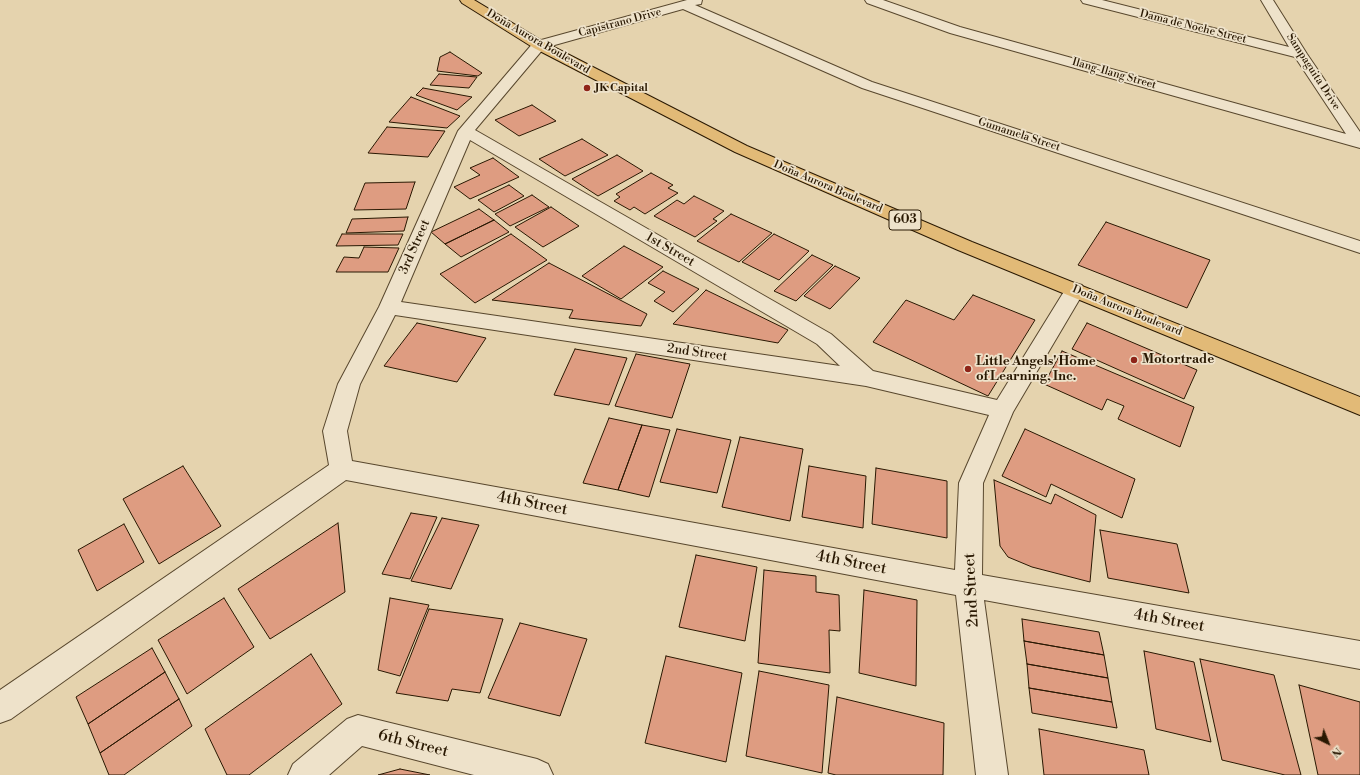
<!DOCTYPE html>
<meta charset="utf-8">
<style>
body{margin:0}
#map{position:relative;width:1360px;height:775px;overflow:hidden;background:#e5d3ae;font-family:"Libre Bodoni",serif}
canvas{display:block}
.north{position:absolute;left:1308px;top:723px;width:40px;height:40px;-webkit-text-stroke:3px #eee2ca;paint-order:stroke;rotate:137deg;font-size:11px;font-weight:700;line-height:16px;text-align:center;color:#291802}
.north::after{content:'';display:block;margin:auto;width:14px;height:18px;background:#291802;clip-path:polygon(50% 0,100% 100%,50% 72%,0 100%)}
</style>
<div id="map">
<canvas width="1360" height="775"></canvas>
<div class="north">N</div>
</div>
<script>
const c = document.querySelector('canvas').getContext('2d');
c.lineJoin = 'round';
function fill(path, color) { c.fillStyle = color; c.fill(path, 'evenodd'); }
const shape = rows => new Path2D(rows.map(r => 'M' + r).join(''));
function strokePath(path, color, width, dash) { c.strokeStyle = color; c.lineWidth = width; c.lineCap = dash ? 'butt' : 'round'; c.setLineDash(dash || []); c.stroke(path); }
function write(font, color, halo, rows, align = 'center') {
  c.font = font + ' "Libre Bodoni",serif'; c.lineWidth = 3.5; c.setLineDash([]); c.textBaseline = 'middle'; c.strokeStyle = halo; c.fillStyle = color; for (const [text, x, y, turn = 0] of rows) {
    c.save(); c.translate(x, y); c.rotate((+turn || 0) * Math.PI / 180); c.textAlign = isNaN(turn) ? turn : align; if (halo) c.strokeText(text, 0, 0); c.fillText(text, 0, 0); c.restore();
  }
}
const building = shape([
 [450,52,482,73,478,76,437,71,440,57,450,52],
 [439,74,477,77,469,88,430,85,439,74],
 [423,88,472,97,457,110,416,95,423,88],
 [411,97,460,116,447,128,389,122,411,97],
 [532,105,556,121,519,136,495,120,532,105],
 [387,127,445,131,428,157,368,153,387,127],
 [582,139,608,155,565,176,539,159,582,139],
 [617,155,643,171,598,196,572,179,617,155],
 [493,158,519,177,470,199,454,187,480,175,470,168,493,158],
 [651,173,673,185,668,188,678,193,645,214,634,207,630,210,614,201,620,197,616,194,651,173],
 [415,182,406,209,354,210,365,183,415,182],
 [509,185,524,196,494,212,478,200,509,185],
 [532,195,549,207,510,226,495,214,532,195],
 [694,196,724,211,713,219,717,221,695,237,654,216,677,200,684,204,694,196],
 [551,207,579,226,543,247,515,227,551,207],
 [479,209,494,220,445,244,431,232,479,209],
 [731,214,772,233,739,262,697,241,731,214],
 [408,217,404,231,346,233,352,219,408,217],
 [494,220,509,232,461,257,445,244,494,220],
 [1106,222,1210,260,1187,308,1078,265,1106,222],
 [342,234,403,234,398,245,336,246,342,234],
 [511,234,547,260,475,303,440,274,511,234],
 [774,234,809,251,779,280,742,262,774,234],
 [624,246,663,267,621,299,582,276,624,246],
 [364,247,399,248,388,272,336,272,344,257,359,258,364,247],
 [812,255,833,265,796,301,774,291,812,255],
 [549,263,647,314,641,326,569,318,573,310,492,300,549,263],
 [835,266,860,278,830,309,804,296,835,266],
 [663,271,699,289,673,312,654,301,665,292,648,283,663,271],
 [706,290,788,330,778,343,673,324,706,290],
 [973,295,1035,320,988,396,873,342,906,300,954,320,973,295],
 [417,323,486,338,457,382,384,366,417,323],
 [1087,323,1197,370,1184,399,1072,349,1087,323],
 [575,349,627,358,609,405,554,395,575,349],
 [1062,351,1194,407,1180,447,1118,419,1124,406,1107,399,1102,410,1044,384,1062,351],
 [636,354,690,364,672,418,615,406,636,354],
 [609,418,642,425,618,490,583,483,609,418],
 [642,425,670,430,649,497,618,490,642,425],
 [677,429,731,440,717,493,660,482,677,429],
 [1025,429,1135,479,1122,518,1051,484,1046,497,1002,476,1025,429],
 [740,437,803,449,790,521,722,507,740,437],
 [183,466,221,526,159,564,123,499,183,466],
 [809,466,866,476,863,528,802,517,809,466],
 [876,468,947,481,947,538,872,524,876,468],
 [994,480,1051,504,1055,494,1096,515,1090,582,1032,567,1008,557,1000,546,994,480],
 [411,513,437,517,410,579,382,574,411,513],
 [442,518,479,525,451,589,411,581,442,518],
 [338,523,345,592,270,639,238,589,338,523],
 [124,524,144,562,97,591,78,550,124,524],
 [1100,530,1177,544,1189,593,1108,578,1100,530],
 [696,555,757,567,745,641,679,627,696,555],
 [764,570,816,576,816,592,839,595,840,631,829,630,830,673,758,663,764,570],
 [864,590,917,600,916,686,859,673,864,590],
 [224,598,254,647,187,694,158,640,224,598],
 [390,598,429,605,400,676,378,670,390,598],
 [429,609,503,619,480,693,452,689,448,701,396,693,429,609],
 [1022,619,1099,632,1104,655,1024,641,1022,619],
 [520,623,587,639,560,716,488,698,520,623],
 [1024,641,1104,655,1108,678,1027,664,1024,641],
 [152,648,165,672,88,724,76,697,152,648],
 [1144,651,1194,662,1211,742,1156,729,1144,651],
 [311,654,342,704,249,775,227,775,205,729,311,654],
 [666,656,742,673,726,762,645,743,666,656],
 [1200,659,1274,675,1301,775,1285,775,1222,760,1200,659],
 [1027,664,1108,678,1112,702,1029,688,1027,664],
 [759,671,829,685,822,773,746,756,759,671],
 [165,672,179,699,100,753,88,724,165,672],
 [1299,685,1360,702,1360,775,1318,775,1299,685],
 [1029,688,1112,702,1117,728,1032,713,1029,688],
 [837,697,944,723,943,775,836,775,828,773,837,697],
 [179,699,192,726,124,775,109,775,100,753,179,699],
 [1039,729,1144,750,1149,775,1044,775,1039,729],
 [400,769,430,775,378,775,400,769]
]);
fill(building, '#de9c81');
strokePath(building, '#291802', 1);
const minor = shape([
 [687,0,702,0,701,4,695,5,872,82,1360,241,1360,253,862,88,683,9,544,48,475,130,831,334,873,371,997,400,1068,285,1075,283,1082,285,1085,290,1013,412,983,483,982,575,1360,641,1360,669,984,600,1008,775,976,775,956,595,346,480,11,719,0,723,0,690,329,465,323,431,338,384,379,307,458,131,534,42,687,0],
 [470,140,817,344,840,366,401,302,470,140],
 [395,315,866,386,989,415,959,483,955,570,352,461,347,431,360,384,395,315],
 [865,0,883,0,960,27,1346,134,1295,57,1083,3,1081,0,1102,0,1289,47,1261,0,1273,0,1307,54,1360,132,1360,148,950,33,867,3,865,0],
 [358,715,537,759,548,764,553,775,474,775,362,746,329,775,288,775,293,764,347,719,358,715]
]);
const major = shape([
 [460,0,474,0,544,42,747,146,972,242,1360,397,1360,415,958,250,735,152,534,48,462,3,460,0]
]);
strokePath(minor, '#58472d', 2);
strokePath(major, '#291802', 2);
fill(minor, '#eee2ca');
fill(major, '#e2ba77');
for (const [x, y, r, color] of [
 [587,88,4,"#8f2418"],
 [1134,360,4,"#8f2418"],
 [968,369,4,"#8f2418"]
]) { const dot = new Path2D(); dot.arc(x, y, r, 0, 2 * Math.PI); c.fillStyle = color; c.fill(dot); strokePath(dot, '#eee2ca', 1.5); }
write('11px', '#291802', '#eee2ca', [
 ["Capistrano Drive",620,23,-15],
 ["Dama de Noche Street",1193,27,14],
 ["Doña Aurora Boulevard",538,42,30],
 ["Sampaguita Drive",1313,72,57],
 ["Ilang-Ilang Street",1114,74,16],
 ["Gumamela Street",1019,135,18],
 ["Doña Aurora Boulevard",828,187,23],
 ["Doña Aurora Boulevard",1127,311,22]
]);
write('bold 11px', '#291802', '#eee2ca', [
 ["JK Capital",595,88]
], 'left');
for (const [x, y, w] of [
 [905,220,32]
]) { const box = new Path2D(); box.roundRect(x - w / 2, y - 10, w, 20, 3); c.fillStyle = '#eee2ca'; c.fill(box); strokePath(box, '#291802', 1); }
write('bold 12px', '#291802', null, [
 ["603",905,220]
]);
write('13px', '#291802', '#eee2ca', [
 ["3rd Street",415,247,-66],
 ["1st Street",670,250,30],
 ["2nd Street",697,353,8]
]);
write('bold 13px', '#291802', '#eee2ca', [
 ["Motortrade",1142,360],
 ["Little Angels' Home",976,362],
 ["of Learning, Inc.",976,377]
], 'left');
write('16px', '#291802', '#eee2ca', [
 ["4th Street",532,504,11],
 ["4th Street",851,563,11],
 ["2nd Street",972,590,-93],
 ["4th Street",1169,621,10],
 ["6th Street",413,744,14]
]);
</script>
